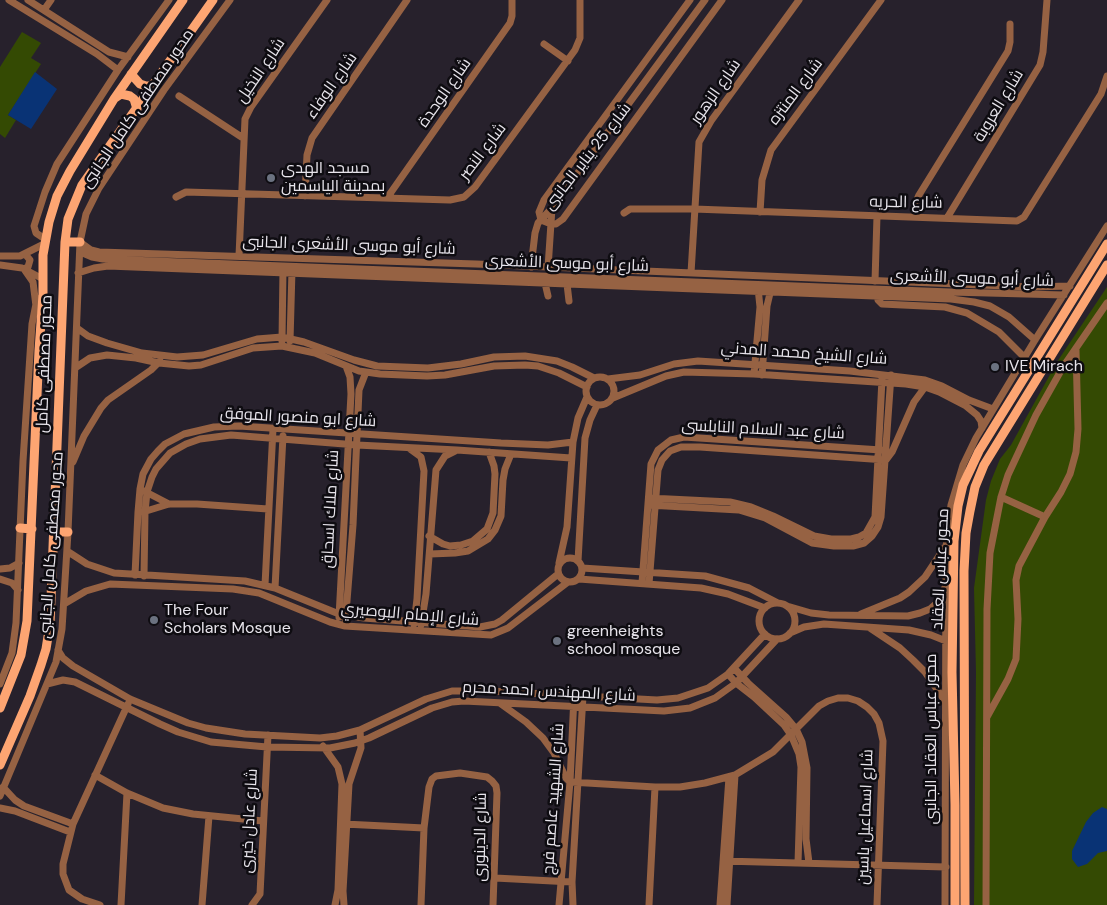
<!DOCTYPE html>
<meta charset="utf-8">
<style>
body{margin:0}
canvas{display:block;background:#27212c}
</style>
<canvas width="1107" height="905"></canvas>
<script>
const c = document.querySelector('canvas').getContext('2d');
c.lineJoin = 'round';
function fill(path, color) { c.fillStyle = color; c.fill(path, 'evenodd'); }
const shape = rows => new Path2D(rows.map(r => 'M' + r).join(''));
function strokePath(path, color, width, dash) { c.strokeStyle = color; c.lineWidth = width; c.lineCap = dash ? 'butt' : 'round'; c.setLineDash(dash || []); c.stroke(path); }
function write(font, color, halo, rows, align = 'center') {
  c.font = font + ' "DM Sans",Cairo,sans-serif'; c.lineWidth = 5; c.setLineDash([]); c.textBaseline = 'middle'; c.strokeStyle = halo; c.fillStyle = color; for (const [text, x, y, turn = 0] of rows) {
    c.save(); c.translate(x, y); c.rotate((+turn || 0) * Math.PI / 180); c.textAlign = isNaN(turn) ? turn : align; if (halo) c.strokeText(text, 0, 0); c.fillText(text, 0, 0); c.restore();
  }
}
fill(shape([
 [22,32,41,43,31,58,41,64,8,115,16,120,5,138,0,134,0,67],
 [1107,287,1107,905,974,905,976,672,974,588,986,500,991,481,1000,459,1011,445,1057,362]
]), '#344a03');
fill(shape([
 [35,72,57,89,31,129,8,115],
 [1102,807,1107,809,1107,851,1098,853,1087,864,1078,867,1072,859,1072,851,1086,822,1093,813]
]), '#093375');
strokePath(shape([
 [9,0,97,54,118,70],
 [28,0,109,52,128,57],
 [690,0,544,200,539,212,541,220,551,224,556,224,563,219,722,0],
 [44,10,51,0],
 [544,44,568,61],
 [179,96,243,138],
 [305,196,307,155,312,138,407,0],
 [176,197,186,192,450,200,464,197,475,187,575,50,580,38,580,0],
 [387,198,510,23,512,16,512,0],
 [760,212,762,180,771,150,881,0],
 [624,213,630,209,694,209,1017,221,1024,217,1101,94,1107,76],
 [915,216,916,202,919,195,1008,51,1010,42,1010,24],
 [947,218,1040,65,1043,52,1047,0],
 [45,239,36,233,34,226,45,192,57,164,118,70,169,0],
 [80,242,81,248,85,254,92,257,103,259,950,292,1064,295],
 [80,242,91,250,99,252,476,264,1030,287,1070,286],
 [25,254,30,260,28,267,24,269,33,282,36,306],
 [0,256,20,256,44,244],
 [239,256,245,119,251,107,327,0],
 [0,265,22,268,43,279],
 [531,267,535,233,538,223,552,208,705,0],
 [548,268,552,208],
 [78,273,94,268,108,266,951,299,974,302,990,306,1009,317,1035,340],
 [691,273,699,142,711,121,799,0],
 [875,281,877,216],
 [545,283,548,296],
 [567,284,569,301],
 [877,296,878,300,882,304,945,307,967,313,999,332,1024,357],
 [77,328,88,336,107,343,142,353,177,357,203,355,257,339,282,337,304,342,354,360,377,366,428,368,461,364,494,357,525,356,557,361,572,367,594,378],
 [282,341,283,269],
 [290,341,292,270],
 [75,368,90,358,107,355,136,358,159,363,189,366,201,365,253,348,282,346,315,353,359,371,380,374,427,376,445,375,494,366,525,365,538,366,559,373,587,387],
 [754,374,760,307,758,288],
 [762,375,767,306,771,289],
 '586 391a14 14 0 1 1 28 0a14 14 0 1 1-28 0Z',
 [608,379,640,375,674,364,698,361,850,371,925,380,942,386,969,400,993,409],
 [613,398,666,376,684,372,754,374,906,384,925,387,939,392,966,406,977,415,981,421,982,428],
 [410,449,421,457,424,471,417,599,414,624],
 [73,462,84,436,101,408,108,400,151,370,160,361],
 [144,491,169,504],
 [1001,497,1045,517],
 [649,498,730,502,751,507,773,516,814,536,831,539,851,539,859,537,866,533,875,517,882,379],
 [648,505,739,510,765,518,812,543,834,546,853,546,864,543,872,536,878,527,881,517,891,375],
 [143,512,169,504,197,504,268,509],
 [429,536,443,544,450,546,461,545,473,541,487,529,493,513,495,474,494,466,489,452],
 [67,551,87,564,114,573,245,581,275,588,339,614,364,618,480,627,495,624,502,620,558,574],
 [430,554,455,553,468,551,488,539,495,530,501,516,503,480,505,469,511,454],
 '558 570a12 12 0 1 1 24 0a12 12 0 1 1-24 0Z',
 [578,561,585,438,590,420,597,405],
 [559,563,567,527,573,442,578,418,587,397],
 [582,568,705,576,749,588,778,603],
 [0,569,10,568,19,563],
 [135,575,138,512,140,489,143,474,151,459,158,451,165,444,184,434,214,427,239,426,501,443,548,445,573,442],
 [144,576,145,512,147,492,152,477,156,469,170,453,186,444,200,439,231,435,357,445,457,450,571,458],
 [0,579,12,583,18,590],
 [579,579,701,588,728,594,765,608],
 [642,583,651,464,658,450,671,440,684,437,881,450],
 [649,584,658,470,662,460,670,451,681,447,700,447,886,460,892,452,914,402,925,387],
 [265,585,273,429],
 [275,588,283,436],
 '759 621a18 18 0 1 1 36 0a18 18 0 1 1-36 0Z',
 [64,604,86,591,110,584,233,589,259,593,330,622,345,626,491,635,508,628,568,582],
 [787,606,811,613,829,615,908,616,920,613,930,609,939,601,944,589],
 [861,614,900,598,909,592,925,577,945,547],
 [339,617,351,394,350,377,346,366],
 [421,625,426,594,436,470,445,456,455,451],
 [345,626,353,525,359,390,366,372],
 [870,628,900,648,913,660,925,672,945,701],
 [790,633,804,627,824,624,909,630,931,635,946,641],
 [58,650,63,658,73,666,130,699,188,723,206,728,245,734,320,738,337,736,360,730,426,699,452,691,491,691,657,700,678,698,708,688,728,674,765,634],
 [734,668,748,683,786,717,796,729,802,742,807,768,806,839,809,863],
 [728,674,736,683,754,697,784,725,791,735,799,754,801,767,798,863],
 [0,684,12,653,16,623,23,461,32,324,36,304,43,295],
 [47,684,63,680,75,682,160,724,178,732,211,742,267,747,330,748,355,743,369,738,432,708,452,702,464,701,664,711,690,708,715,698,736,683,777,639],
 [501,704,526,722,543,738,554,753,566,778,570,782,655,787,680,787,705,783,735,775,773,752,819,706,828,701,838,698,848,698,858,701,867,707,874,714,879,723,883,741,877,905],
 [987,717,1008,679,1016,659,1018,619,1016,580,1019,566,1045,517,1061,492,1070,474,1076,452,1078,429,1076,350],
 [323,746,338,767,342,784,338,890,335,905],
 [95,775,127,793,163,808,193,814,263,821],
 [3,787,15,800,24,806,73,824],
 [0,796,56,662,62,629,68,532,80,242,86,214,99,188,164,90,230,0],
 [0,808,15,811,70,832],
 [344,824,424,828],
 [723,861,946,867],
 [495,878,572,882],
 [100,905,82,899,69,890,63,874,63,864,73,824,128,704],
 [121,905,127,793],
 [202,905,209,816],
 [252,905,260,894,268,735],
 [344,905,343,891,349,784,361,748,360,730],
 [421,905,424,828,429,787,432,779,436,776,460,773,487,777,492,781,496,786,497,793,493,905],
 [559,905,570,782,574,696],
 [573,905,572,882,583,696],
 [649,905,655,787],
 [720,905,729,777],
 [727,905,735,775],
 [945,905,946,547,951,505,963,465,976,438,1035,340,1107,226],
 [986,905,987,609,990,553,1001,497,1008,475,1036,415,1063,367,1107,303]
]), '#966243', 7);
strokePath(shape([
 [131,74,140,84,146,86,153,86],
 [115,98,121,94,130,96,134,99,137,109],
 [65,242,80,242],
 [20,528,32,529],
 [53,532,68,532],
 [0,708,21,655,27,621,39,350,43,295,43,255,49,222,57,196,70,171,114,99,183,0],
 [0,765,30,696,41,665,46,649,50,624,65,242,68,219,82,185,213,0],
 [955,905,955,805,952,672,954,541,958,506,963,485,979,451,1107,244],
 [965,905,964,571,966,533,970,511,975,487,984,465,1107,265]
]), '#fda572', 9);
for (const [x, y, r, color] of [
 [271,178,5,"#6b7280"],
 [995,367,5,"#6b7280"],
 [154,620,5,"#6b7280"],
 [557,641,5,"#6b7280"]
]) { const dot = new Path2D(); dot.arc(x, y, r, 0, 2 * Math.PI); c.fillStyle = color; c.fill(dot); strokePath(dot, '#0e0c11', 2); }
write('16px', '#e7e4eb', '#0e0c11', [
 ["شارع النخيل",261,71,-56],
 ["شارع الوفاء",332,86,-55],
 ["شارع الزهور",716,92,-55],
 ["شارع المنتزه",796,92,-53],
 ["شارع الوحدة",445,93,-55],
 ["شارع العروبة",999,106,-59],
 ["محور مصطفى كامل الجانبى",138,109,-56],
 ["شارع النصر",483,152,-53],
 ["شارع 25 يناير الجانبى",588,157,-52],
 ["شارع الحريه",906,203,1],
 ["شارع أبو موسى الأشعرى الجانبى",349,246,2],
 ["شارع أبو موسى الأشعرى",567,264,2],
 ["شارع أبو موسى الأشعرى",972,279,2],
 ["شارع الشيخ محمد المدني",804,354,4],
 ["محور مصطفى كامل",45,364,-88],
 ["شارع ابو منصور الموفق",298,418,3],
 ["شارع عبد السلام النابلسى",763,430,3],
 ["شارع ملاك اسحاق",331,509,-87],
 ["محور مصطفى كامل الجانبى",52,545,-86],
 ["محور عباس العقاد",941,569,-87],
 ["شارع الإمام البوصيري",410,615,5],
 ["شارع المهندس احمد محرم",549,692,3],
 ["محور عباس العقاد الجانبى",932,739,-90],
 ["شارع الشهيد عاصم فرج",554,799,-86],
 ["شارع اسماعيل ياسين",866,817,-88],
 ["شارع عادل خيرى",250,821,-87],
 ["شارع الدينورى",481,837,-89]
]);
write('16px', '#e7e4eb', '#0e0c11', [
 ["مسجد الهدى",281,169],
 ["بمدينة الياسمين",281,187],
 ["IVE Mirach",1005,367],
 ["The Four",164,611],
 ["Scholars Mosque",164,629],
 ["greenheights",567,632],
 ["school mosque",567,650]
], 'left');
</script>
